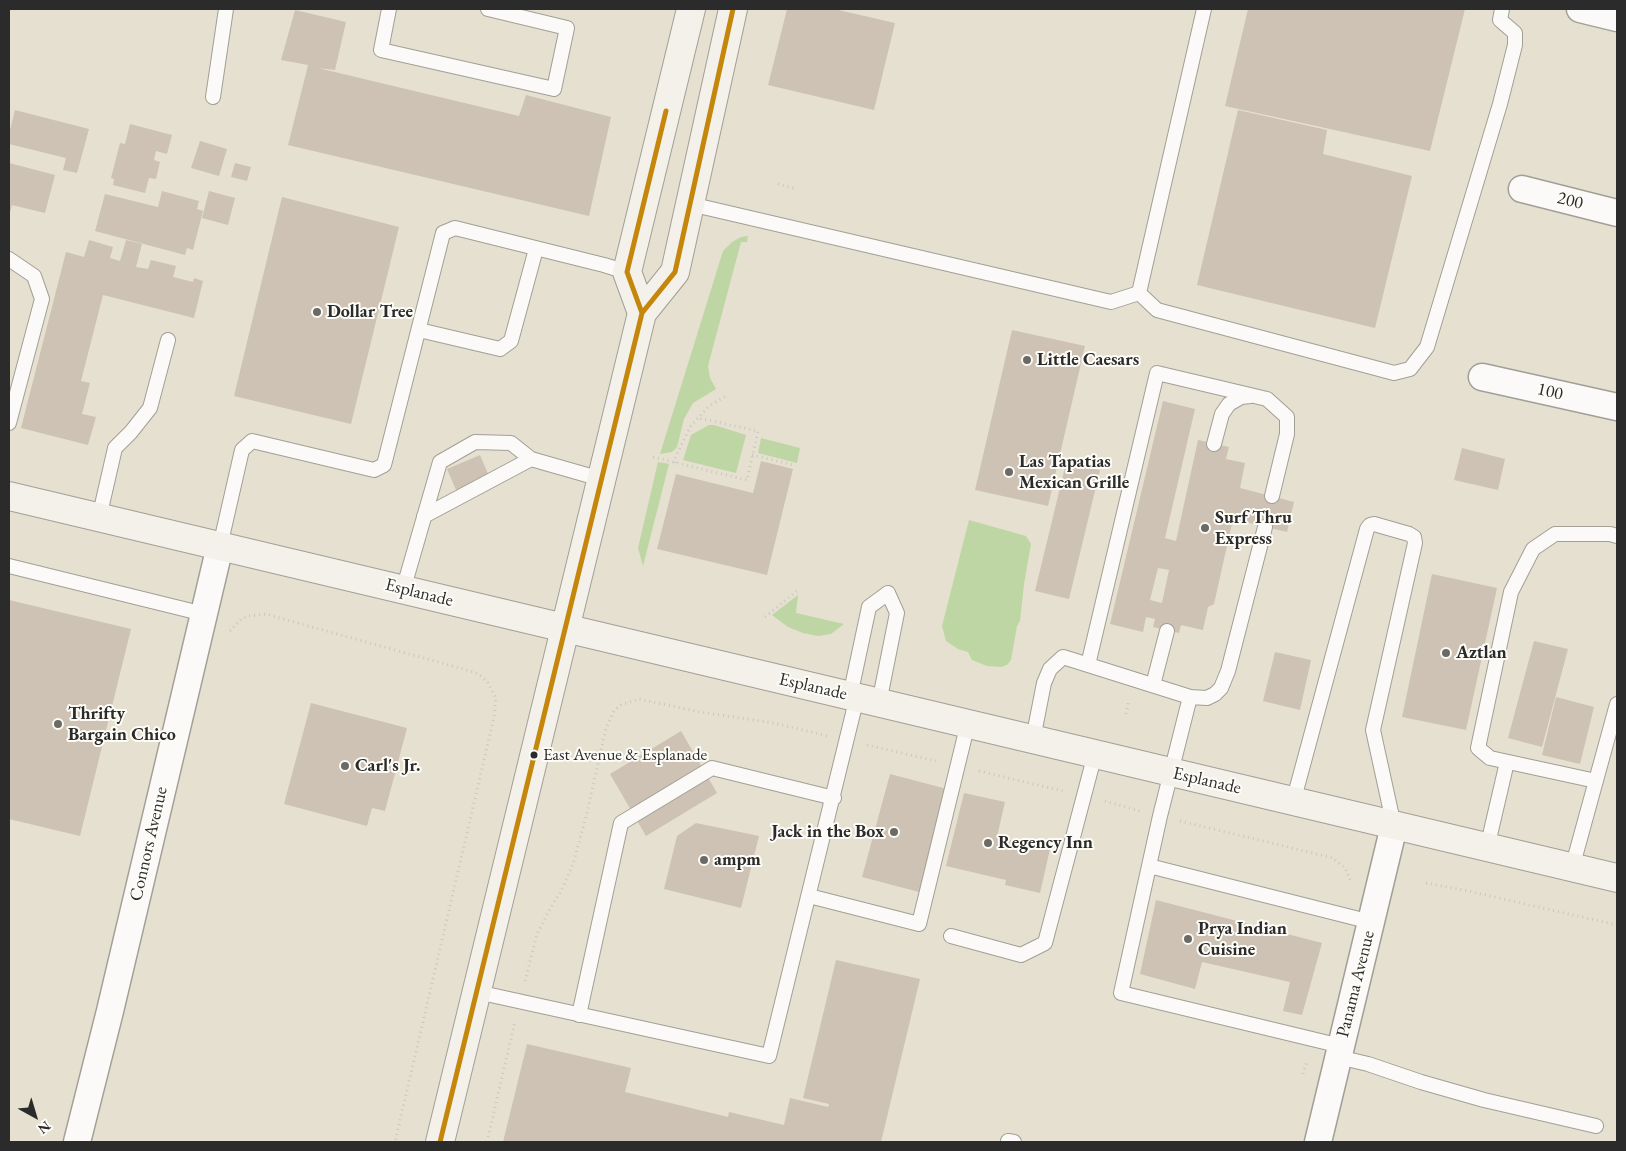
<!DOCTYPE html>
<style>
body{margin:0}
#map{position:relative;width:1626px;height:1151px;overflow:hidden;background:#e6e0d0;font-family:"EB Garamond",serif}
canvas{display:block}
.frame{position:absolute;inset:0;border:10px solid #2b2b2b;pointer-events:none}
.north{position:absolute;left:10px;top:1091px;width:50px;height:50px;-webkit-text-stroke:4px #fdfcf7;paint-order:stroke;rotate:141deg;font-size:14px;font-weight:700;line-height:20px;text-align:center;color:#2b2b2b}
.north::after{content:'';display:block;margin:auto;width:18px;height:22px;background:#2b2b2b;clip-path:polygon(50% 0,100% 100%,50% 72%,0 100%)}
</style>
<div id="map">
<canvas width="1626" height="1151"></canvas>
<div class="frame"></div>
<div class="north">N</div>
</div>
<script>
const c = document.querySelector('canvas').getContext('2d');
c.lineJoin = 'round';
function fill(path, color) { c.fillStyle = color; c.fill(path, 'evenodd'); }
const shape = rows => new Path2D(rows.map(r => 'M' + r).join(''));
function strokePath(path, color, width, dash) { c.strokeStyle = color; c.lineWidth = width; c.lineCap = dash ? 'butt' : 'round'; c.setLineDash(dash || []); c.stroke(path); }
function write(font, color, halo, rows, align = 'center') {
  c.font = font + ' "EB Garamond",serif'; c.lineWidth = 4; c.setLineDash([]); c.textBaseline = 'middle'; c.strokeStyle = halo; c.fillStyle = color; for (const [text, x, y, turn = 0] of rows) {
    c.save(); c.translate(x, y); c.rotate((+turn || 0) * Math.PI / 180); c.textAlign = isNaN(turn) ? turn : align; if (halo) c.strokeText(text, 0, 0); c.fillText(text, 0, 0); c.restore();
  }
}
fill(shape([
 [748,236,747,242,741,242,708,366,710,378,716,389,693,403,684,419,677,447,672,452,660,454,723,251,732,242,741,237],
 [709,425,714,425,746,435,736,473,683,460,691,435],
 [761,438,800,448,797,463,758,453],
 [658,462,669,464,643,566,638,548],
 [969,520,1026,536,1031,544,1024,584,1020,621,1017,626,1011,660,1007,665,1001,667,987,666,972,660,968,652,958,649,946,641,942,626],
 [798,595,796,613,844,624,831,634,818,636,803,633,788,627,772,615]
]), '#bdd6a3');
fill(shape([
 [787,9,834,9,895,23,874,110,768,85],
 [1248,9,1465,9,1430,151,1225,106],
 [295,10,346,22,335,70,318,68,519,116,526,95,611,117,589,216,288,145,308,65,281,60],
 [15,110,89,129,77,173,63,170,66,158,9,144,9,134],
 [1238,110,1327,130,1323,154,1412,176,1375,328,1197,285],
 [130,124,172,135,167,154,156,151,154,160,160,162,156,179,149,178,145,193,113,185,114,179,111,178,120,143,125,144],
 [200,141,227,149,219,176,191,168],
 [9,163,55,175,45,213,12,205,9,216],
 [235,163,251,167,247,181,231,177],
 [162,191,199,201,197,209,203,211,193,250,187,248,185,255,95,231,105,194,158,207],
 [209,191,235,198,228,225,202,218],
 [282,197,399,227,351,424,234,396],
 [89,240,113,247,110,258,120,261,126,240,142,244,136,267,148,269,151,260,176,266,173,277,193,282,194,278,203,281,194,318,103,295,81,381,90,383,82,414,96,417,88,445,21,428,66,252,84,257],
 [1012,330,1085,346,1048,506,975,490],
 [1163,401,1195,409,1165,538,1176,541,1198,440,1229,447,1226,459,1245,463,1240,488,1294,502,1287,532,1233,519,1214,604,1208,607,1203,630,1181,625,1179,633,1153,627,1155,619,1146,617,1143,632,1110,624],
 [1158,568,1169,570,1162,603,1150,600],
 [1462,448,1505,459,1498,490,1454,480],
 [480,455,489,476,456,490,447,469],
 [761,461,793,469,767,575,657,549,676,474,753,493],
 [1066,463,1100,470,1069,599,1035,591],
 [1432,574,1497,588,1466,730,1402,717],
 [9,600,131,629,80,836,9,819],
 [1534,641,1568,649,1542,747,1508,738],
 [1275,652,1311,660,1300,710,1263,701],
 [1556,697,1594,707,1580,764,1542,755],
 [311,703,407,728,385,811,372,808,367,826,284,804],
 [681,731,717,793,646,836,610,774],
 [890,774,947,789,919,892,862,877],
 [964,793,1005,802,997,837,1050,849,1040,893,1005,885,1006,880,946,866],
 [696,823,759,836,741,908,664,889,677,836],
 [1156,900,1322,943,1302,1015,1283,1011,1290,982,1202,962,1195,989,1140,974],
 [836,960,920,979,881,1142,503,1142,527,1044,631,1068,625,1092,728,1117,729,1112,784,1125,790,1098,828,1107,829,1104,803,1098]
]), '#cdc2b3');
const lane = shape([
 [389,9,381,50,554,89,567,28,488,9],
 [213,97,226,9],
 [690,204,1111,302,1139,293,1204,9],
 [9,259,34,276,42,299,9,423],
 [1139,293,1157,310,1394,373,1410,369,1427,347,1500,104,1515,45,1515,33,1500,20,1502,9],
 [419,330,500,349,511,341,536,249],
 [1214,444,1222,414,1229,404,1241,397,1251,396],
 [424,516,531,459],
 [99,518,115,448,131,432,150,408,168,340],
 [220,546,242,450,252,441,374,470,384,465,443,233,455,228,604,265,627,272],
 [9,566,204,614],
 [403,590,440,462,475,442,511,443,531,459,601,479],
 [1088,665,1157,373,1267,399,1287,417,1287,434,1272,496],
 [1153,685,1167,631],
 [850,696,869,607,888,593,897,613,879,703],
 [1190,697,1160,816,1121,993,1341,1046],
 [1033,739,1044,683,1050,669,1063,657,1190,697,1207,698,1215,694,1221,688,1228,671,1265,527],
 [1596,781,1490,758,1478,748,1511,592,1533,549,1555,534,1610,534,1617,536],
 [1293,802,1367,529,1370,525,1374,524,1409,534,1414,537,1415,543,1373,730,1394,826],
 [1487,848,1507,762],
 [1149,866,1371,922],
 [1572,868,1617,704],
 [809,896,919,924,968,723],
 [951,936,1021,955,1045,943,1095,754],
 [477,992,769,1056,857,697],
 [579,1015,621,823,712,768,834,798],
 [1338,1057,1368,1064,1421,1082,1484,1100,1596,1126],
 [1008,1141,1014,1142]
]);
const street = shape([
 [1580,9,1617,18],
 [1522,189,1617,213],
 [1482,377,1617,407],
 [77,1142,110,1011,220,546],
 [1318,1142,1394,826]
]);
const secondary = shape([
 [642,313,627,272,691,9],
 [9,496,1617,878],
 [440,1142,642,313,675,272,733,9]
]);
strokePath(lane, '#a29f96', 16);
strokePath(street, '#a29f96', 29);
strokePath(secondary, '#a29f96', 30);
strokePath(shape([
 [778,184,796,189],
 [752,455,794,465],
 [653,457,747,480,758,431,698,418],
 [675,463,675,458,690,427,708,407,727,395],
 [765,617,798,590],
 [230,631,241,619,249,616,266,614,276,617,474,672,481,676,488,683,496,698,494,717,395,1142],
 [1126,714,1129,700],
 [867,745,936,761],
 [979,771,1063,791],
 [1105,801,1140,811],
 [1180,821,1333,858,1345,868,1351,882],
 [1426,883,1468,891,1617,925],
 [525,981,537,934,552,905,561,892,573,864,587,813,606,728,614,711,621,705,639,699,700,712,774,723,827,736],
 [1303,1074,1307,1061],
 [487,1142,515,1021]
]), '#c9c7c4', 3, [1, 4]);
strokePath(lane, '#fbfaf8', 14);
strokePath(street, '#fbfaf8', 26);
strokePath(secondary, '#f4f0ea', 28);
strokePath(shape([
 [642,313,627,272,666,111],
 [440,1142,642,313,675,272,733,9]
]), '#c4870b', 5);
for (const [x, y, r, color] of [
 [317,312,5,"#6c6a65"],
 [1027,360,5,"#6c6a65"],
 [1009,472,5,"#6c6a65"],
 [1205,528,5,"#6c6a65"],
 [1446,653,5,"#6c6a65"],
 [58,724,5,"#6c6a65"],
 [534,755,4.5,"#2b2b2b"],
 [345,766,5,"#6c6a65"],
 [894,832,5,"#6c6a65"],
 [988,843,5,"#6c6a65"],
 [704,860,5,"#6c6a65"],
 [1188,939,5,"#6c6a65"]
]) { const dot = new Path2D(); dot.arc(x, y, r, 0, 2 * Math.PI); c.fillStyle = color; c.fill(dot); strokePath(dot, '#fdfcf7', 2); }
write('17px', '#2b2b2b', '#fdfcf7', [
 ["East Avenue & Esplanade",543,755]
], 'left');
write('18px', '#2b2b2b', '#fdfcf7', [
 ["200",1570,201,14],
 ["100",1550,392,13],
 ["Esplanade",419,593,14],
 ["Esplanade",813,687,13],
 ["Esplanade",1207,781,13],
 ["Connors Avenue",149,844,-77],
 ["Panama Avenue",1356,984,-76]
]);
write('bold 18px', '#2b2b2b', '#fdfcf7', [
 ["Dollar Tree",327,312],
 ["Little Caesars",1037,360],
 ["Las Tapatias",1019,462],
 ["Mexican Grille",1019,483],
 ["Surf Thru",1215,518],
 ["Express",1215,539],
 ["Aztlan",1456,653],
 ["Thrifty",68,714],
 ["Bargain Chico",68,735],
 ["Carl's Jr.",355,766],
 ["Jack in the Box",884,832,"right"],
 ["Regency Inn",998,843],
 ["ampm",714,860],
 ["Prya Indian",1198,929],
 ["Cuisine",1198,950]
], 'left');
</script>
